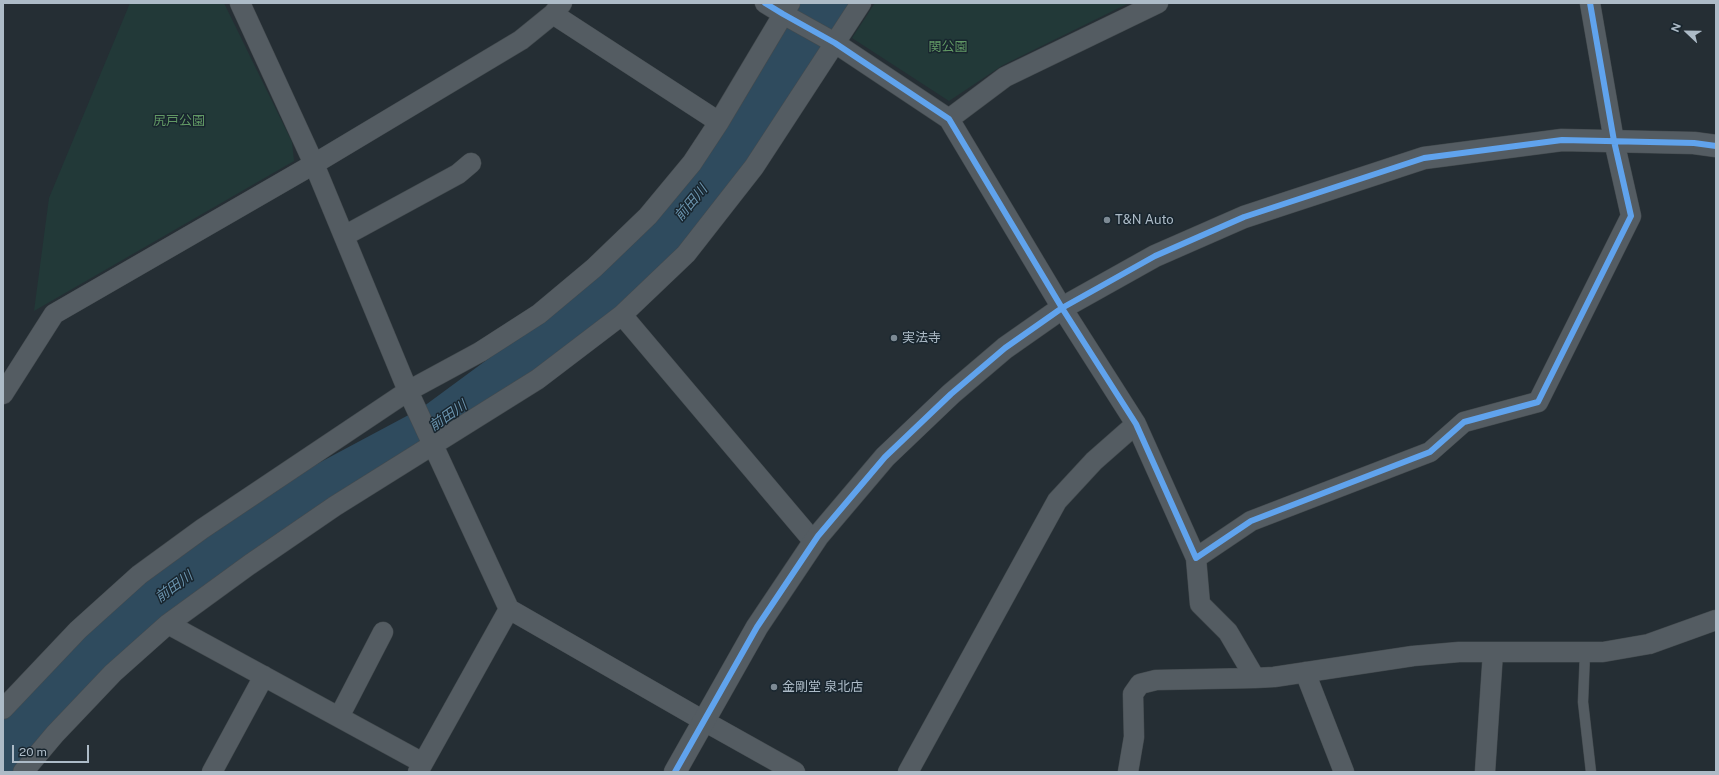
<!DOCTYPE html>
<meta charset="utf-8">
<style>
body{margin:0}
#map{position:relative;width:1719px;height:775px;overflow:hidden;background:#252e34;font-family:"Public Sans",sans-serif}
canvas{display:block}
.frame{position:absolute;inset:0;border:4px solid #adbbc7;pointer-events:none}
.north{position:absolute;left:1667px;top:12px;width:40px;height:40px;-webkit-text-stroke:3px #18252e;paint-order:stroke;rotate:292deg;font-size:11px;font-weight:700;line-height:16px;text-align:center;color:#adbbc7}
.north::after{content:'';display:block;margin:auto;width:14px;height:18px;background:#adbbc7;clip-path:polygon(50% 0,100% 100%,50% 72%,0 100%)}
.scale{position:absolute;left:12px;top:745px;width:77px;height:18px;box-sizing:border-box;border:2px solid #adbbc7;border-top:0;padding-left:5px;font-size:12px;line-height:14px;white-space:nowrap;color:#adbbc7;-webkit-text-stroke:3px #18252e;paint-order:stroke}
</style>
<div id="map">
<canvas width="1719" height="775"></canvas>
<div class="frame"></div>
<div class="north">N</div>
<div class="scale">20 m</div>
</div>
<script>
const c = document.querySelector('canvas').getContext('2d');
c.lineJoin = 'round';
function fill(path, color) { c.fillStyle = color; c.fill(path, 'evenodd'); }
const shape = rows => new Path2D(rows.map(r => 'M' + r).join(''));
function strokePath(path, color, width, dash) { c.strokeStyle = color; c.lineWidth = width; c.lineCap = dash ? 'butt' : 'round'; c.setLineDash(dash || []); c.stroke(path); }
function write(font, color, halo, rows, align = 'center') {
  c.font = font + ' "Public Sans","Noto Sans JP",sans-serif'; c.lineWidth = 3; c.setLineDash([]); c.textBaseline = 'middle'; c.strokeStyle = halo; c.fillStyle = color; for (const [text, x, y, turn = 0] of rows) {
    c.save(); c.translate(x, y); c.rotate((+turn || 0) * Math.PI / 180); c.textAlign = isNaN(turn) ? turn : align; if (halo) c.strokeText(text, 0, 0); c.fillText(text, 0, 0); c.restore();
  }
}
fill(shape([
 [130,3,224,3,292,142,294,161,34,311,49,198],
 [875,3,1129,3,1003,65,949,101,852,38]
]), '#223938');
strokePath(shape([
 [3,757,50,698,143,609,270,515,433,428,558,336,644,259,719,171,826,3]
]), '#2f4b5e', 46);
const service = shape([
 [1585,653,1583,702,1591,772]
]);
const minor = shape([
 [240,3,314,164,408,391,509,609,704,721,795,772],
 [765,3,783,14,835,43,949,119,1062,308,1136,424,1196,558,1251,521,1430,452,1464,422,1538,402,1631,216,1614,141,1590,3],
 [553,14,719,122],
 [949,119,1005,77,1158,3],
 [344,236,458,174,471,163],
 [622,315,814,542],
 [3,394,54,314,314,164,521,40,553,14,562,3],
 [1196,558,1200,604,1228,632,1255,678,1274,677,1413,656,1459,652,1603,652,1649,644,1716,620],
 [168,624,423,763],
 [1305,672,1344,772],
 [3,709,78,630,139,575,202,529,408,391,480,352,539,314,594,268,648,216,692,163,719,122,790,3],
 [339,717,383,632],
 [23,772,55,734,113,673,168,624,249,565,335,506,538,379,622,315,686,254,754,167,861,3],
 [212,772,264,676],
 [418,772,509,609],
 [908,772,1057,501,1094,461,1136,424],
 [1128,772,1134,737,1133,694,1140,684,1156,680,1255,678],
 [1485,772,1493,652]
]);
const tertiary = shape([
 [675,772,757,627,818,536,885,457,951,394,1005,348,1062,308,1155,256,1244,217,1424,158,1562,140,1694,143,1716,146]
]);
strokePath(service, '#434a4e', 11);
strokePath(minor, '#434a4e', 21);
strokePath(tertiary, '#434a4e', 23);
strokePath(service, '#545c62', 10);
strokePath(minor, '#545c62', 20);
strokePath(tertiary, '#545c62', 22);
strokePath(shape([
 [765,3,783,14,835,43,949,119,1062,308,1136,424,1196,558,1251,521,1430,452,1464,422,1538,402,1631,216,1614,141,1590,3],
 [675,772,757,627,818,536,885,457,951,394,1005,348,1062,308,1155,256,1244,217,1424,158,1562,140,1694,143,1716,146]
]), '#60a3ed', 6);
for (const [x, y, r, color] of [
 [1107,220,4,"#7d8a94"],
 [894,338,4,"#7d8a94"],
 [774,687,4,"#7d8a94"]
]) { const dot = new Path2D(); dot.arc(x, y, r, 0, 2 * Math.PI); c.fillStyle = color; c.fill(dot); strokePath(dot, '#18252e', 1.5); }
write('13px', '#629965', '#18252e', [
 ["関公園",948,47],
 ["尻戸公園",179,121]
]);
write('13px', '#adbbc7', '#18252e', [
 ["T&N Auto",1115,220],
 ["実法寺",902,338],
 ["金剛堂 泉北店",782,687]
], 'left');
write('italic 14px', '#6a93ad', '#18252e', [
 ["前田川",691,203,-50],
 ["前田川",448,416,-35],
 ["前田川",174,587,-36]
]);
</script>
